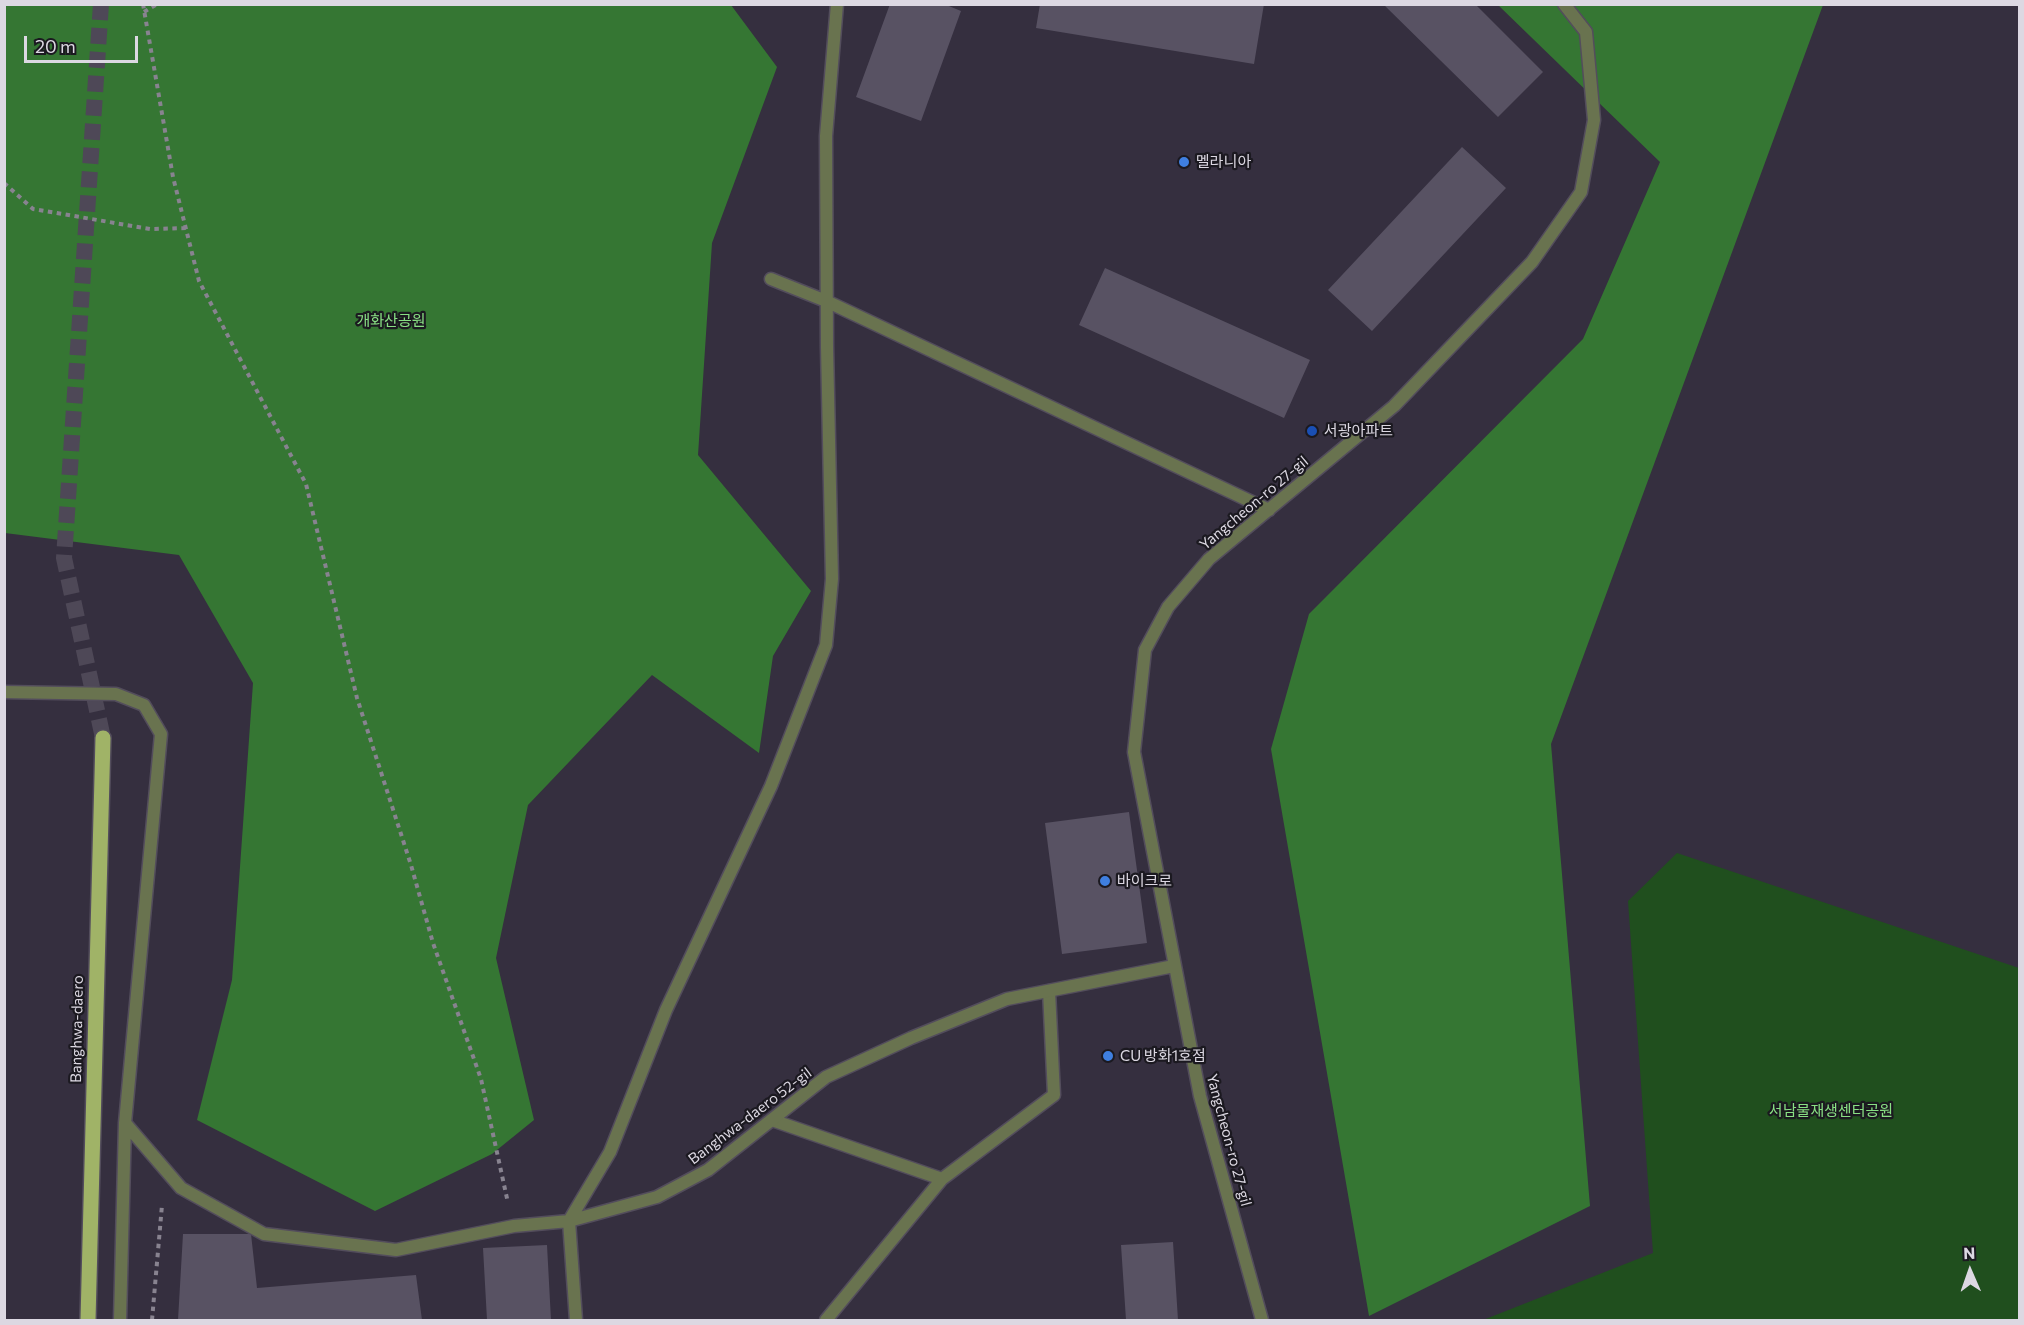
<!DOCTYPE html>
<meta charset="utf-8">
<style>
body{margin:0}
#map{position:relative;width:2024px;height:1325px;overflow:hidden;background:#352f3f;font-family:Commissioner,sans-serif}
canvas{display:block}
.frame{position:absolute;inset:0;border:6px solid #dcd8e2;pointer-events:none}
.north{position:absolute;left:1940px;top:1241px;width:60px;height:60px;-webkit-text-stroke:4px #1b1920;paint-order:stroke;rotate:358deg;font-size:16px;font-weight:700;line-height:24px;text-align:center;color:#dcd8e2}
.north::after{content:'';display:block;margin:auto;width:21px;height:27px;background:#dcd8e2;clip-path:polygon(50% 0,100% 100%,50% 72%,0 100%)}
.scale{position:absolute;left:24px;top:36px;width:114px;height:27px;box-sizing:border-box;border:3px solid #dcd8e2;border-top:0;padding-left:8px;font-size:18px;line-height:21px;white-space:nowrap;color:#dcd8e2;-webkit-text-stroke:4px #1b1920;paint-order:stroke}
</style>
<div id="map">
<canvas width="2024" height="1325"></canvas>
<div class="frame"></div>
<div class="north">N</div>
<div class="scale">20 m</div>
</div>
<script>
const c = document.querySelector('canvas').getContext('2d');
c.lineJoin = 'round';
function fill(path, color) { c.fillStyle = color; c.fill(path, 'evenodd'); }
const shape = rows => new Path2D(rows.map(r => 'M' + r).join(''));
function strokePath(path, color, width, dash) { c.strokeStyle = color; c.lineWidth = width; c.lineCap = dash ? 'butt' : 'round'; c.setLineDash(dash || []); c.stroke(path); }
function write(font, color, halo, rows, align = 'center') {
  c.font = font + ' Commissioner,"Noto Sans KR",sans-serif'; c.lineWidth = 4.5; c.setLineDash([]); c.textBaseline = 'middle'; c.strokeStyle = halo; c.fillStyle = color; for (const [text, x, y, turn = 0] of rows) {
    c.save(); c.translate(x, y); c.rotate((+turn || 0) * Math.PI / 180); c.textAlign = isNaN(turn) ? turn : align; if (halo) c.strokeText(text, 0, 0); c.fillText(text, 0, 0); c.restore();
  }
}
fill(shape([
 [1677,853,2019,968,2019,1320,1483,1320,1653,1253,1628,901]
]), '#204f1e');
fill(shape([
 [5,4,731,5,777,67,712,243,698,455,811,591,773,656,759,753,652,675,528,805,496,958,534,1120,492,1154,375,1211,197,1120,232,980,253,683,179,555,5,533],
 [1498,5,1823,5,1551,744,1590,1206,1369,1316,1271,749,1309,614,1583,339,1660,162]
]), '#357633');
fill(shape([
 [890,4,944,4,961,11,921,121,856,97],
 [1040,4,1264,4,1254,64,1036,28],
 [1383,4,1475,4,1543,72,1498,117],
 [1462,147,1506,188,1372,331,1328,290],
 [1105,268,1310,360,1284,418,1079,325],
 [1129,812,1147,943,1062,954,1045,823],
 [183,1234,251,1234,257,1288,416,1275,422,1320,178,1320],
 [1173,1242,1178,1320,1126,1320,1121,1245],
 [547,1245,551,1320,487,1320,483,1248]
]), '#585263');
strokePath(shape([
 [101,4,64,558,103,738]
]), '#4e4857', 16, [16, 8]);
const service = shape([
 [772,1120,942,1179],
 [826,1320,942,1179,1054,1095,1049,991]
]);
const minor = shape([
 [771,279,826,301,1269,510],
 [4,692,116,694,144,705,161,734,125,1123,120,1320],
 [125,1123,181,1188,264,1234,396,1250,514,1226,569,1221,657,1197,708,1170,826,1077,911,1038,1007,999,1174,966],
 [576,1320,569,1221,610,1152,666,1010,771,786,826,645,832,579,827,347,826,136,837,4],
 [1262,1320,1200,1096,1134,752,1145,650,1168,607,1209,559,1394,406,1532,262,1581,192,1594,120,1586,32,1564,4]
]);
const primary = shape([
 [88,1320,103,738]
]);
strokePath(service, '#534d5c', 15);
strokePath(minor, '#534d5c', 15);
strokePath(primary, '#534d5c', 18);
strokePath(shape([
 [143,4,173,177,199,281,306,484,357,698,411,865,433,943,481,1079,508,1203],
 [144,12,157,4],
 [4,183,33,209,150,229,186,228],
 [152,1320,162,1205]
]), '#888390', 4, [4.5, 4.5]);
strokePath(service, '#69734f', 12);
strokePath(minor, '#69734f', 12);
strokePath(primary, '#a0b367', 15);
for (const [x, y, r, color] of [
 [1184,162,6,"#3f7fe0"],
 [1312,431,6,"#1a4fb4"],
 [1105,881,6,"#3f7fe0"],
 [1108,1056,6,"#3f7fe0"]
]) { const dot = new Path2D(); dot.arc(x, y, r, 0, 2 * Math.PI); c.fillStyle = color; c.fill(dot); strokePath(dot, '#1b1920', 2); }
write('15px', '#dcd8e2', '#1b1920', [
 ["멜라니아",1196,162],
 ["서광아파트",1324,431],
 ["바이크로",1117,881],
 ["CU 방화1호점",1120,1056]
], 'left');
write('15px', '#89e084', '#1b1920', [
 ["개화산공원",391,321],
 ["서남물재생센터공원",1831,1111]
]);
write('15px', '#dcd8e2', '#1b1920', [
 ["Yangcheon-ro 27-gil",1254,503,-40],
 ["Banghwa-daero",77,1029,-89],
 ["Banghwa-daero 52-gil",750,1116,-37],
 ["Yangcheon-ro 27-gil",1229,1140,75]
]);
</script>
